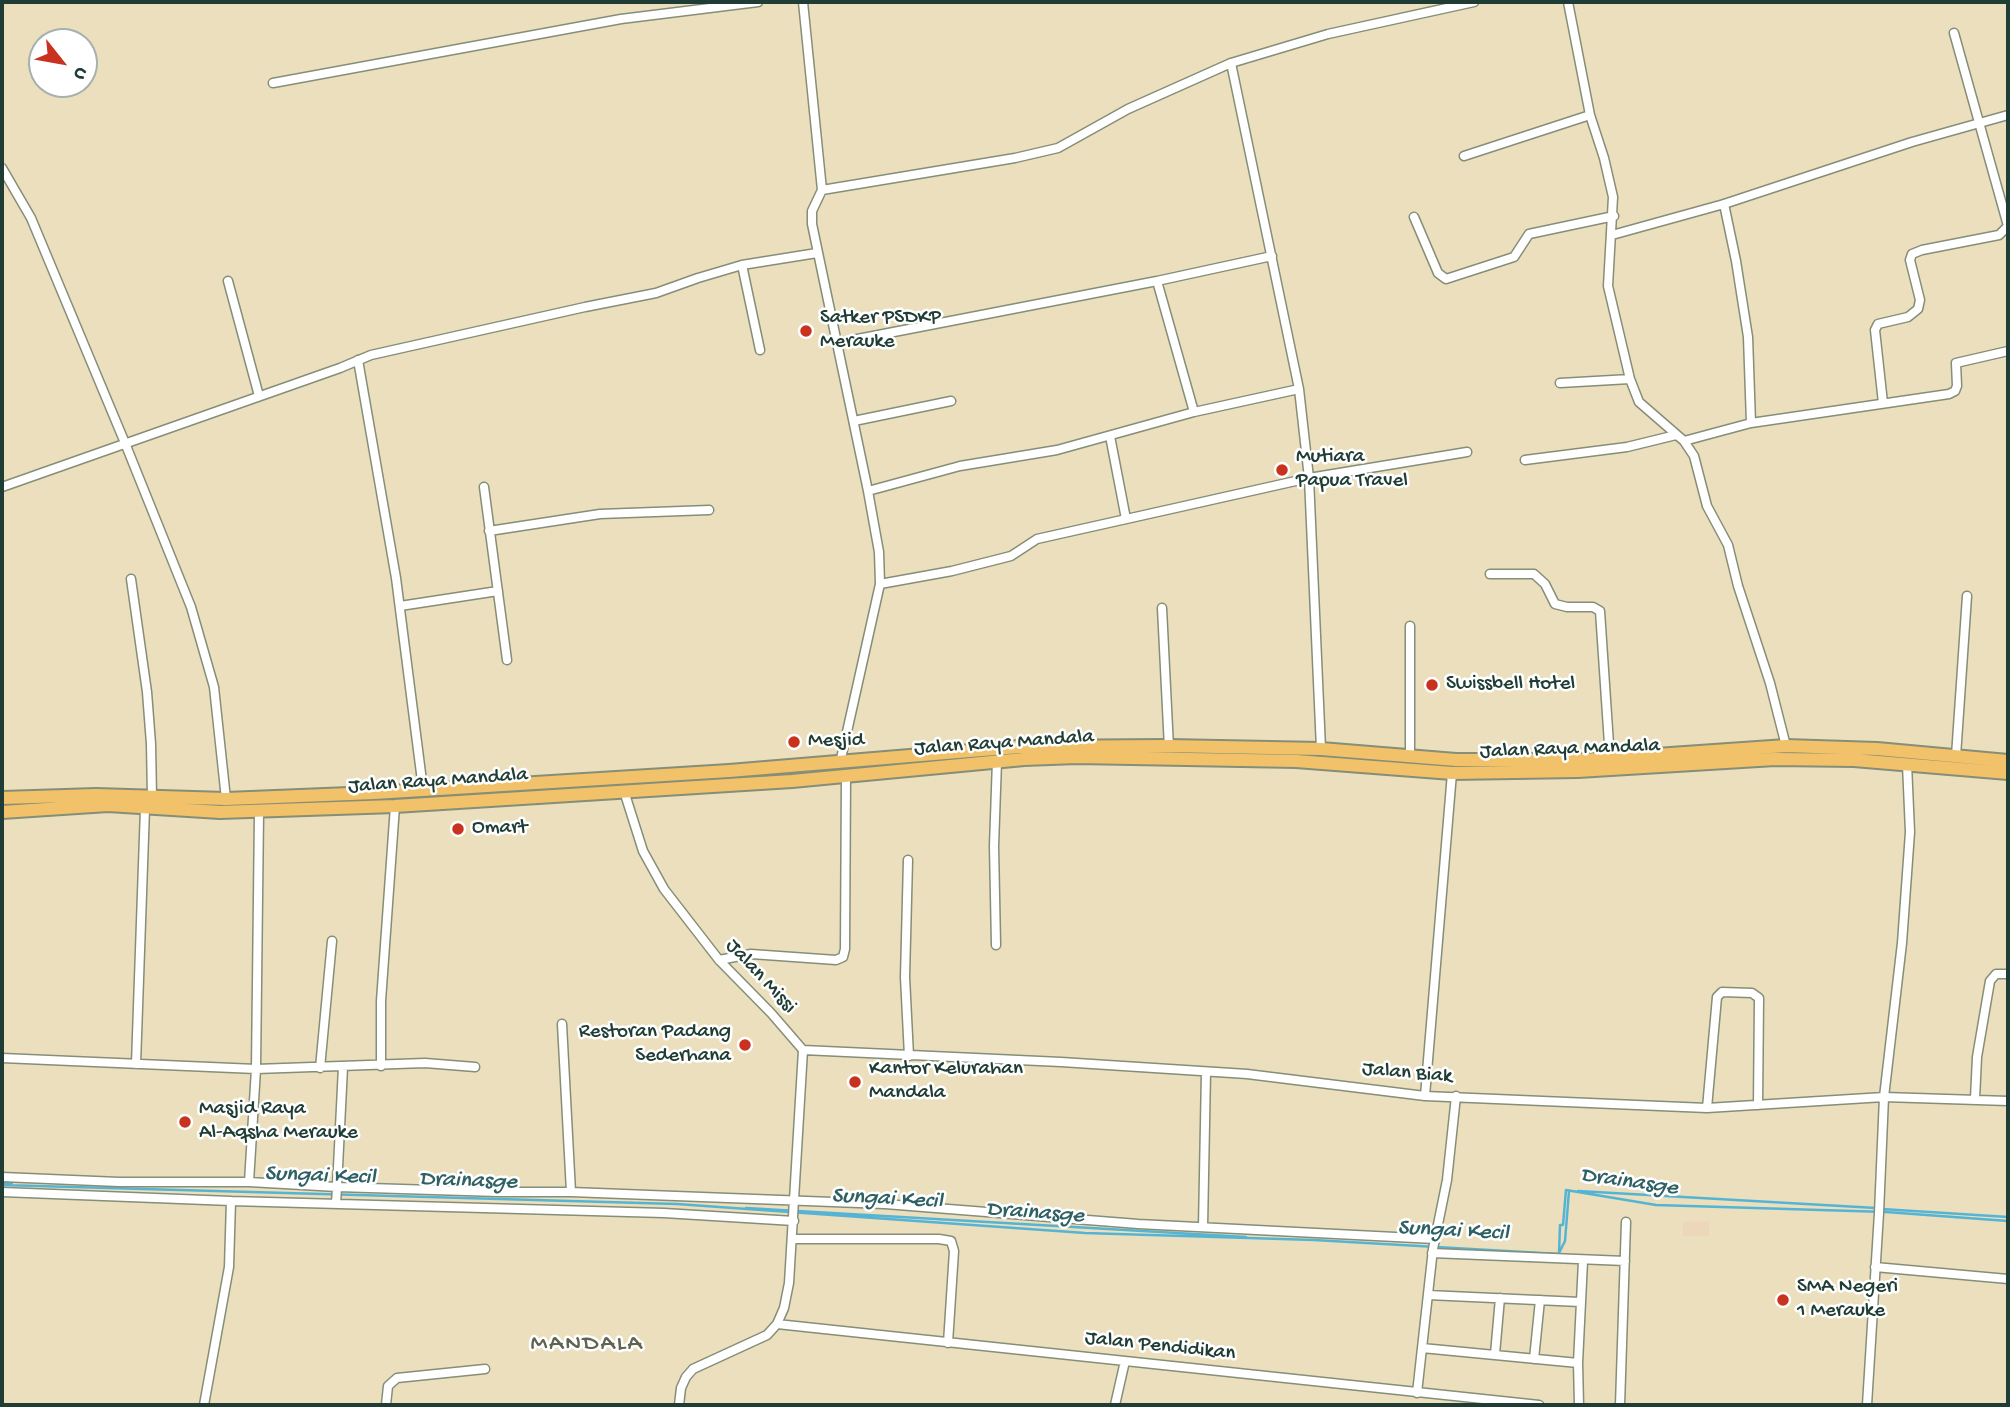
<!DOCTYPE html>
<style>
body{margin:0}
#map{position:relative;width:2010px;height:1407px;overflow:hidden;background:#ebdfbd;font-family:"Gochi Hand",sans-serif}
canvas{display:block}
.frame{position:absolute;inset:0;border:4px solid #1f3d34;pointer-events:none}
.north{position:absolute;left:28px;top:28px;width:70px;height:70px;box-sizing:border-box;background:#fff;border:2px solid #a5b1ae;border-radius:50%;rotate:121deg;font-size:19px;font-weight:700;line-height:28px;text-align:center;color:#1f3d34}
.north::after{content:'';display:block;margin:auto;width:24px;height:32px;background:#c8321e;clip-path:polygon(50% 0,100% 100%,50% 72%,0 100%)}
</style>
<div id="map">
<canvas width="2010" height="1407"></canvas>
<div class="frame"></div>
<div class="north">U</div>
</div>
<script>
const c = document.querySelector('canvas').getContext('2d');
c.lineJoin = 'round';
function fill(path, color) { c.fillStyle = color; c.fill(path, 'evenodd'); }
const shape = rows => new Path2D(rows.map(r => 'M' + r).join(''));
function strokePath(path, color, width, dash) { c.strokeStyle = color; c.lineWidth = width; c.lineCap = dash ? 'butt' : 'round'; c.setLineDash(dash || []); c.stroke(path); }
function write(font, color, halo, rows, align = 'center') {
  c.font = font + ' "Gochi Hand",sans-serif'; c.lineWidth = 5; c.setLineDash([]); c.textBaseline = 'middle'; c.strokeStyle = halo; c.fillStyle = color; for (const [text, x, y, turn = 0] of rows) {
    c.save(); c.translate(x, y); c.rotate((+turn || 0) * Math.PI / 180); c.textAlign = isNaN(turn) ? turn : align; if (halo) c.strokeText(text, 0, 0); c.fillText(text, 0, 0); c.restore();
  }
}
fill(shape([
 [1709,1221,1709,1236,1683,1236,1683,1222]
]), '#edd7bb');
strokePath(shape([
 [2,1183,12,1183],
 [2,1185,677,1204,1085,1233,1314,1240,1559,1254,1560,1225,1563,1225,1566,1190,1656,1205,1886,1212,2008,1221],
 [1578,1191,1876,1208],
 [746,1208,1246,1237],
 [1882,1209,2008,1217],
 [1559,1253,1565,1241,1569,1191]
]), '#55b4d4', 2.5);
const minor = shape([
 [803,2,822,190],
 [1568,2,1590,115,1604,158,1613,197,1608,286,1630,379,1639,402,1684,441,1694,456,1707,506,1728,545,1738,586,1770,683,1786,746],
 [1231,63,1299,389,1309,478,1321,749],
 [273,83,621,19,758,2],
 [1464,156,1590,115],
 [2,168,31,218,125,443,191,607,214,687,226,799],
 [1724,204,1736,261,1748,337,1751,423],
 [1414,217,1438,273,1446,279,1514,257,1529,234,1614,216],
 [1612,235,1724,204,1912,142,2008,115],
 [742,265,760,350],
 [228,281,259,396],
 [1157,281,1194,412],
 [837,343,1157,281,1272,256],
 [358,360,396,578,423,789],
 [1560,383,1630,379],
 [1883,403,1875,330,1878,324,1908,317,1918,309,1920,300,1910,260,1912,254,1922,250,1999,235,2008,226,1954,33],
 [854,421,951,401],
 [1110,436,1126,519],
 [1684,441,1751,423,1949,394,1955,391,1957,386,1956,363,2008,351],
 [1525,460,1627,447,1676,435],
 [2,487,340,368,371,355,585,307,656,293,698,278,742,265,817,253],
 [484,487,507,660],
 [868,491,960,466,1057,450,1194,412,1299,389],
 [489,531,600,514,709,510],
 [1490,574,1534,574,1545,584,1555,604,1567,607,1593,607,1600,611,1610,759],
 [131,579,147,692,151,744,152,797],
 [880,584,952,571,1011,556,1037,539,1171,509,1309,478,1467,452],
 [400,606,498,591],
 [1162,608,1169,748],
 [1956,756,1967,596],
 [1410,758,1410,626],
 [840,763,880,584,879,552,868,491,812,224,812,211,822,190,1015,158,1058,148,1128,109,1231,63,1328,34,1474,2],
 [624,791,643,851,664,889,719,960,771,1013,803,1050,789,1283,784,1308,777,1324,767,1335,693,1369,686,1377,681,1388,679,1405],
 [908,860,905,977,909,1056],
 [996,945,994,846,997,761],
 [719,960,751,954,836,960,843,957,845,949,846,775],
 [562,1024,571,1192,885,1204,1138,1224,1435,1239],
 [803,1050,1061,1062,1247,1074,1425,1096,1707,1108,1884,1097,2008,1101],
 [2,1058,256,1069,425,1063,475,1067],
 [136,1064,145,808],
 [381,1066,381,1001,395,806],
 [320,1068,332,941],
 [1425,1096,1452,773],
 [1975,1099,1977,1057,1990,981,1996,974,2008,974],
 [1707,1108,1717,997,1722,992,1752,993,1759,998,1758,1105],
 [2,1177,119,1182,249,1182,256,1069,259,812],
 [249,1182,337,1187,343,1067],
 [2,1192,231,1201,229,1267,204,1405],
 [231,1201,664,1213,794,1221],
 [336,1204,337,1187,498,1192,571,1192],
 [1203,1227,1206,1072],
 [792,1239,939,1239,951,1241,954,1251,948,1343],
 [1432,1253,1625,1261],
 [1875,1267,2008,1279],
 [1428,1295,1580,1302],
 [777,1324,1539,1405],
 [1422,1348,1578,1363],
 [1495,1354,1500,1298],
 [1534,1359,1540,1300],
 [1417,1393,1433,1249,1447,1180,1456,1096],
 [386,1405,388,1386,397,1378,485,1369],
 [1115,1405,1125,1361],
 [1579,1405,1578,1363,1583,1261],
 [1620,1405,1626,1222],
 [1867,1405,1879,1213,1884,1097,1902,943,1910,832,1907,764]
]);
const trunk = shape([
 [2,798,96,795,226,799,374,793,729,771,1018,747,1169,746,1321,749,1456,760,1584,760,1786,746,1877,749,2008,761],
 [2,812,108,805,220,812,395,806,792,781,1024,759,1077,757,1296,761,1452,773,1578,771,1775,759,1854,760,2008,773]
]);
strokePath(minor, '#858e78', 11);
strokePath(trunk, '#858e78', 16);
strokePath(minor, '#fff', 8);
strokePath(trunk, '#f2c26a', 12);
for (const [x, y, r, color] of [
 [806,331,7,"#c8321e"],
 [1282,470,7,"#c8321e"],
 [1432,685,7,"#c8321e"],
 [794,742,7,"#c8321e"],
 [458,829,7,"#c8321e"],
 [745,1045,7,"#c8321e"],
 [855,1082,7,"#c8321e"],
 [185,1122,7,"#c8321e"],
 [1783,1300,7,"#c8321e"]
]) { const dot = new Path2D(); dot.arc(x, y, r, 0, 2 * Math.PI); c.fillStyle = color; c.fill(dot); strokePath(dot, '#fff', 2.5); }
write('21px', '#1f3d34', '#fff', [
 ["Satker PSDKP",820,319],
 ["Merauke",820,343],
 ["Mutiara",1296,458],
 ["Papua Travel",1296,482],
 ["Swissbell Hotel",1446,685],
 ["Mesjid",808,742],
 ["Omart",472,829],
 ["Restoran Padang",731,1033,"right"],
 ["Sederhana",731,1057,"right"],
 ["Kantor Kelurahan",869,1070],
 ["Mandala",869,1094],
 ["Masjid Raya",199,1110],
 ["Al-Aqsha Merauke",199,1134],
 ["SMA Negeri",1797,1288],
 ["1 Merauke",1797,1312]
], 'left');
write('21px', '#1f3d34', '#fff', [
 ["Jalan Raya Mandala",1004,744,-4],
 ["Jalan Raya Mandala",1570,750,-2],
 ["Jalan Raya Mandala",438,782,-4],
 ["Jalan Missi",760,977,47],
 ["Jalan Biak",1407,1074,5],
 ["Jalan Pendidikan",1160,1347,6]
]);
write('italic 23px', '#2f6164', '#fff', [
 ["Sungai Kecil",320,1177,2],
 ["Drainasge",468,1182,2],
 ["Drainasge",1629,1183,8],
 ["Sungai Kecil",887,1200,3],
 ["Drainasge",1035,1214,4],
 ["Sungai Kecil",1453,1232,3]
]);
c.letterSpacing = '2px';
write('24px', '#606351', '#fff', [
 ["MANDALA",587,1345]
]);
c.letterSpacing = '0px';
</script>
